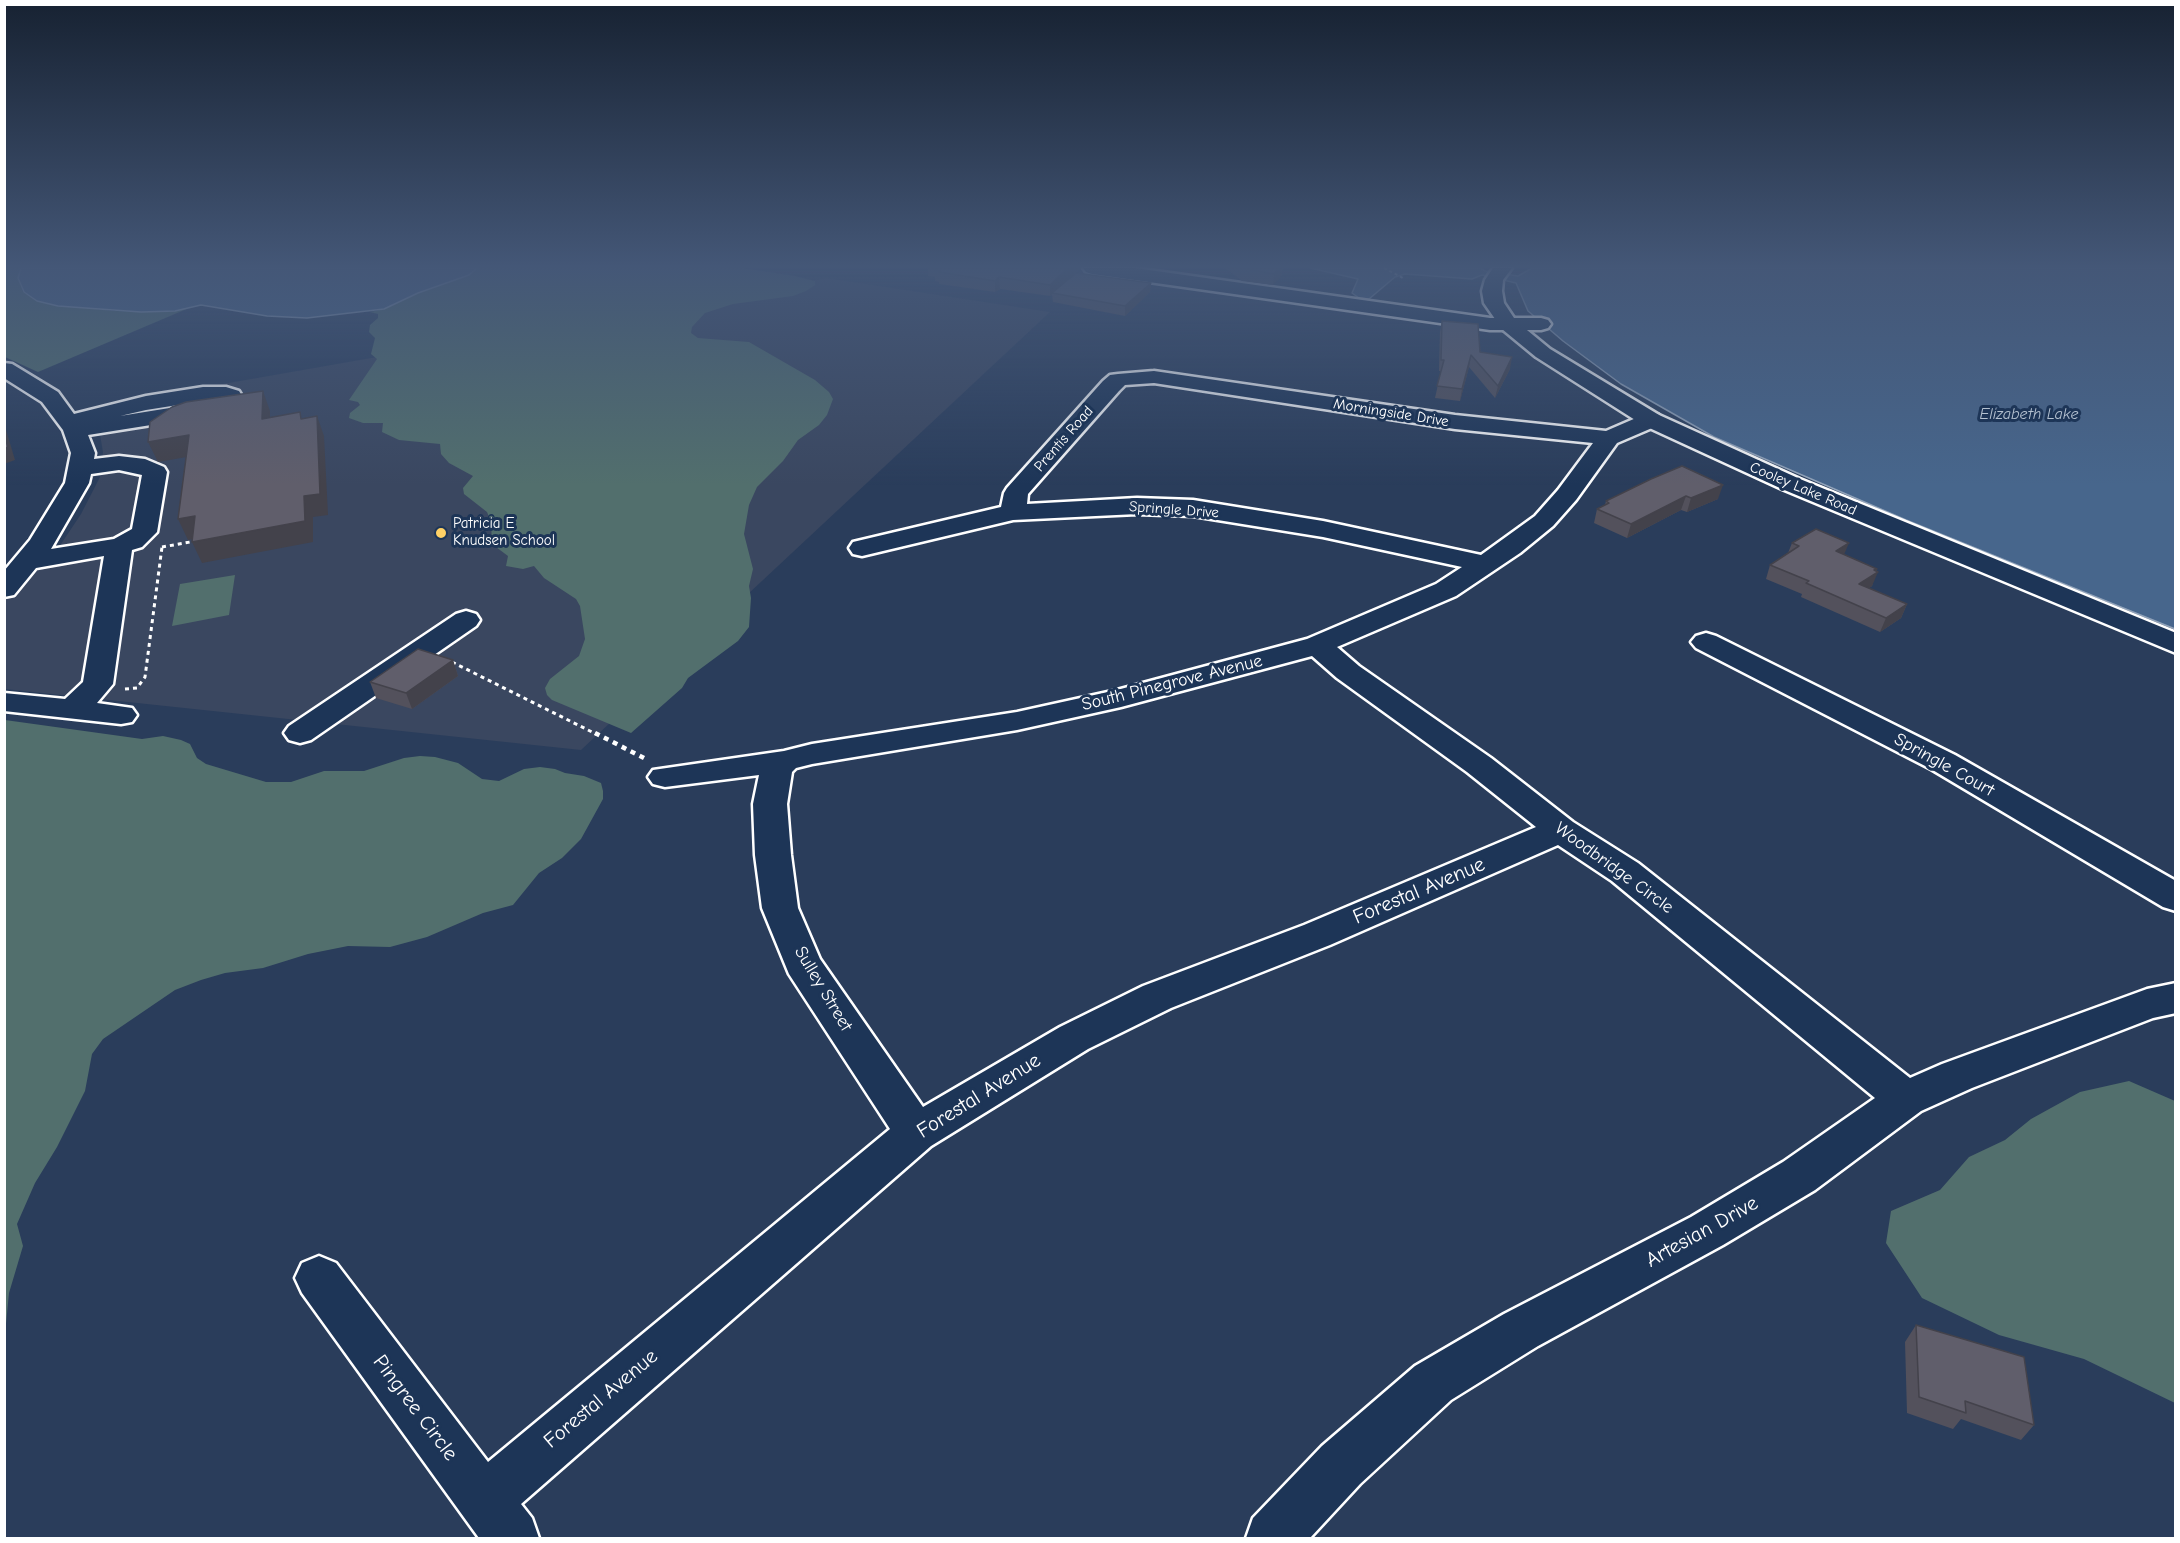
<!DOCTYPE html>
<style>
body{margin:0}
#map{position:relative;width:2180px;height:1543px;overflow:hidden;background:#2a3d5b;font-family:"Comic Neue",sans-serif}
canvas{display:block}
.frame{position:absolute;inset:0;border:6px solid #fff;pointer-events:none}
</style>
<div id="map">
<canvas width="2180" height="1543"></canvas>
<div class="frame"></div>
</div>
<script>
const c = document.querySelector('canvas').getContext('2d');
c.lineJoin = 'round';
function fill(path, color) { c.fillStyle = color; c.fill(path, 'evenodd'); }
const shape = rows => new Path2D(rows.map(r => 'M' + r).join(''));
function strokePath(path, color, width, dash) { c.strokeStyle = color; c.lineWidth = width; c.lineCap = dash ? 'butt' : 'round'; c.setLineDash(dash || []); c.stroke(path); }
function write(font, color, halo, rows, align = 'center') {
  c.font = font + ' "Comic Neue",sans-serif'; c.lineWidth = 6; c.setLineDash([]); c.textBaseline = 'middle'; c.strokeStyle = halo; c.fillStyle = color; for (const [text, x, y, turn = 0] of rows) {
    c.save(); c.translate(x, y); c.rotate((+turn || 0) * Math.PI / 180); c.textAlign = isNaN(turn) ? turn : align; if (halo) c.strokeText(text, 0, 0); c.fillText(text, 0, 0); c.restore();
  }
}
fill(shape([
 [827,278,1050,312,581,750,5,689,4,602,55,553,81,514,100,477,103,452,99,429,86,408]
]), '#3a4760');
fill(shape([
 [5,268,21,268,18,278,23,292,45,303,114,311,164,312,189,308,38,372,5,357],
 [477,268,743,268,795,276,815,281,815,285,806,291,793,296,733,304,705,313,692,327,691,333,698,338,749,342,815,380,829,392,833,399,827,415,819,425,798,440,783,461,757,487,749,505,744,534,753,569,749,586,751,598,749,627,738,641,688,678,682,688,631,733,552,700,547,695,545,688,550,679,579,656,585,639,580,606,576,599,544,578,534,566,523,569,506,566,508,556,492,544,491,522,487,512,464,494,463,488,473,476,449,463,441,454,440,444,399,440,382,432,383,423,363,423,349,418,350,413,360,405,358,402,349,400,377,359,371,354,375,338,369,332,370,325,378,318,378,314,370,312,384,309,418,293,469,275],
 [235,575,229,615,172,626,180,584],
 [5,720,142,739,163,736,181,740,190,744,197,758,206,764,266,782,291,782,324,771,364,771,404,758,420,756,435,757,458,763,482,779,499,781,524,769,540,767,555,769,565,773,584,776,601,783,603,791,603,799,581,839,562,858,539,873,513,905,483,913,427,937,390,947,348,946,308,954,263,968,225,973,201,980,175,990,103,1039,92,1054,85,1091,57,1147,35,1183,17,1224,23,1246,9,1293,5,1334],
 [2129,1081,2175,1101,2175,1403,2084,1359,1999,1335,1922,1298,1886,1243,1891,1211,1940,1190,1969,1157,2005,1140,2031,1119,2080,1092]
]), '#526f6d');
const water = shape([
 [21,268,477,268,469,275,418,293,384,309,307,318,267,316,201,305,175,311,141,312,58,306,37,301,24,292,18,278,21,268],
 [1310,268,1480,268,1485,271,1518,276,1532,268,2175,268,2175,629,1906,520,1714,437,1621,384,1563,341,1528,311,1516,283,1482,275,1472,279,1405,274,1395,277,1369,299,1359,298,1352,293,1358,279,1310,268]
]);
fill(water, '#47668c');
strokePath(water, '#91a3ba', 1.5);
const minor = shape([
 [1083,268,1135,268,1490,318,1541,318,1548,320,1551,324,1548,328,1541,330,1490,330,1092,274,1086,272,1083,268],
 [4,363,12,364,58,392,74,414,146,396,203,387,226,387,239,391,242,396,237,406,214,415,88,435,95,453,94,459,119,456,145,459,164,467,167,472,157,532,142,547,132,550,113,684,97,703,132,708,137,715,132,722,121,724,4,711,4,693,65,699,83,682,104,556,36,568,14,595,4,597,4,571,30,540,65,483,71,453,63,430,42,402,4,378,4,363],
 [203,401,213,401,120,416,146,410,203,401],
 [119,470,142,475,132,529,114,539,51,549,89,483,91,474,119,470],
 [1154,371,1455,415,1606,431,1643,415,1651,413,1659,415,1662,420,1659,425,1617,443,1576,500,1553,526,1520,553,1456,596,1337,647,1359,666,1491,758,1573,822,1638,863,1910,1078,1942,1064,2147,989,2176,983,2176,1013,2153,1018,1972,1088,1921,1111,1815,1190,1723,1245,1538,1346,1451,1400,1360,1484,1310,1538,1246,1538,1253,1518,1322,1446,1415,1366,1504,1314,1691,1217,1783,1162,1875,1098,1612,881,1558,845,1330,945,1171,1008,1088,1049,931,1146,521,1504,532,1518,539,1538,479,1538,302,1293,295,1278,302,1263,319,1256,336,1263,488,1462,890,1129,789,974,762,908,755,855,753,804,759,775,665,787,653,784,648,777,653,770,784,751,812,744,1017,712,1117,690,1307,639,1436,584,1462,567,1323,537,1193,516,1137,514,1013,520,862,556,853,554,849,548,853,542,1001,507,1004,493,1007,488,1103,381,1110,375,1118,374,1154,371],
 [1154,383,1455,429,1593,443,1558,490,1535,516,1481,555,1323,521,1193,500,1137,498,1027,504,1028,494,1119,391,1125,385,1154,383],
 [1312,656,1337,678,1467,772,1536,827,1304,925,1143,986,1060,1027,923,1107,820,959,798,908,791,855,787,804,792,772,796,768,812,764,1017,730,1121,707,1312,656],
 [466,611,476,614,480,620,476,626,311,740,300,743,289,740,284,733,289,726,456,614,466,611],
 [1706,633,1716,636,1955,755,2176,881,2176,911,2163,907,1931,769,1696,648,1691,642,1696,636,1706,633]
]);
const major = shape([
 [1493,268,1512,268,1503,280,1502,291,1504,303,1516,321,1550,349,1659,415,1800,479,2176,633,2176,653,1782,489,1643,425,1536,357,1502,329,1484,303,1482,291,1485,280,1493,268]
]);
strokePath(minor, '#fff', 5);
strokePath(major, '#fff', 5);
strokePath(shape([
 [1384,268,1403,278]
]), '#fff', 2, [3, 3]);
strokePath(shape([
 [162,547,196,541],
 [452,662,598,735],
 [125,689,137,688,145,677,162,547]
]), '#fff', 3, [4, 4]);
strokePath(shape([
 [595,733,646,759]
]), '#fff', 4.5, [5, 5]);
fill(minor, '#1d3557');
fill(major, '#1d3557');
fill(shape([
 [928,268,1081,268,1076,273,1151,283,1150,292,1125,316,1053,302,1052,295,1050,296,1000,289,995,292,939,284,939,282,935,281,935,277,928,276],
 [1225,268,1283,268,1282,275,1273,285,1242,281],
 [1442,321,1480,352,1510,369,1495,398,1469,367,1460,401,1435,398,1441,371,1439,371,1440,332],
 [1651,479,1718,499,1687,512,1681,510,1627,538,1594,523,1597,509,1605,505,1606,501],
 [1792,543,1844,555,1877,569,1872,586,1869,588,1907,604,1901,618,1880,632,1801,597,1802,594,1766,579,1770,565,1788,553],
 [453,660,458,676,412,709,376,698,370,682],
 [1916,1325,2034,1425,2021,1440,1961,1419,1953,1429,1907,1413,1905,1342]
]), '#53515c');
fill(shape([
 [1068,268,1081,268,1054,293,1052,293,1052,295,1050,296,1050,285],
 [1279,268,1283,268,1282,275,1273,285,1274,274],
 [999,277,1000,289,995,292,995,281],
 [1151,283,1150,292,1125,316,1125,306],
 [1471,355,1469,367,1460,401,1462,389],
 [1512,357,1510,369,1495,398,1498,386],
 [263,391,270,411,270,438,262,419],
 [317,416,324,436,328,515,313,517,313,542,202,563,192,542,304,496],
 [4,423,15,460,4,464],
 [189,435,198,455,158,462,148,442],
 [1723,485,1718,499,1687,512,1691,498],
 [1686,496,1681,510,1627,538,1631,524],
 [195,516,205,537,188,540,178,519],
 [1849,543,1843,557,1836,551],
 [1877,569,1875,574,1878,572,1872,586,1854,598,1859,584],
 [1907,604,1901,618,1880,632,1886,618],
 [453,660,458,676,412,709,406,693]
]), '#43424b');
const building = shape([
 [936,268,1068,268,1050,285,999,277,995,281,939,272,941,271,935,270,936,268],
 [1242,268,1279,268,1274,274,1242,268],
 [1076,273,1151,283,1125,306,1052,293,1076,273],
 [1442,321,1478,324,1480,352,1512,357,1498,386,1471,355,1462,389,1437,386,1444,360,1441,360,1442,321],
 [263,391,262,419,300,412,301,419,317,416,320,494,304,496,305,521,192,542,195,516,178,519,189,435,148,442,150,422,172,407,186,402,263,391],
 [4,435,8,447,4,449,4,435],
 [1682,466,1723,485,1691,498,1686,496,1631,524,1597,509,1609,503,1606,501,1651,479,1682,466],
 [1816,529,1849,543,1836,551,1877,569,1874,570,1878,572,1859,584,1907,604,1886,618,1806,583,1809,581,1770,565,1799,546,1792,543,1816,529],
 [418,649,453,660,406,693,370,682,418,649],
 [1916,1325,2024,1357,2034,1425,1965,1401,1966,1413,1919,1397,1916,1325]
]);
fill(building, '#605e6b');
strokePath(building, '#43424b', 1.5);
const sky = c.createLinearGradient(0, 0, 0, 485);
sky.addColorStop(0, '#172232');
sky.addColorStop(0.55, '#445777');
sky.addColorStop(1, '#44577700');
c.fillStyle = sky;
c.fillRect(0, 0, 2180, 485);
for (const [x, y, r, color] of [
 [441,533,6,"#ffd166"]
]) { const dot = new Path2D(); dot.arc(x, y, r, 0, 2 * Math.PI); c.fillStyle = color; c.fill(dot); strokePath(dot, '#1d3557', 2); }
write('15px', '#fff', '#1d3557', [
 ["Morningside Drive",1391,413,9],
 ["Prentis Road",1064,439,-49],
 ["Cooley Lake Road",1803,489,23],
 ["Springle Drive",1174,510,4]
]);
write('15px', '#fff', '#1d3557', [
 ["Patricia E",453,524],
 ["Knudsen School",453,541]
], 'left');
write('italic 16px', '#b5c2d1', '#1d3557', [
 ["Elizabeth Lake",2029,414]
]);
write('18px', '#fff', '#1d3557', [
 ["South Pinegrove Avenue",1172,683,-14],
 ["Springle Court",1944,765,29],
 ["Woodbridge Circle",1614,868,36],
 ["Sulley Street",823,989,59]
]);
write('21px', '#fff', '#1d3557', [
 ["Forestal Avenue",1419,891,-23],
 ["Forestal Avenue",979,1096,-32],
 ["Artesian Drive",1702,1232,-29],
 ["Forestal Avenue",601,1399,-40],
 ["Pingree Circle",415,1408,53]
]);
</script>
